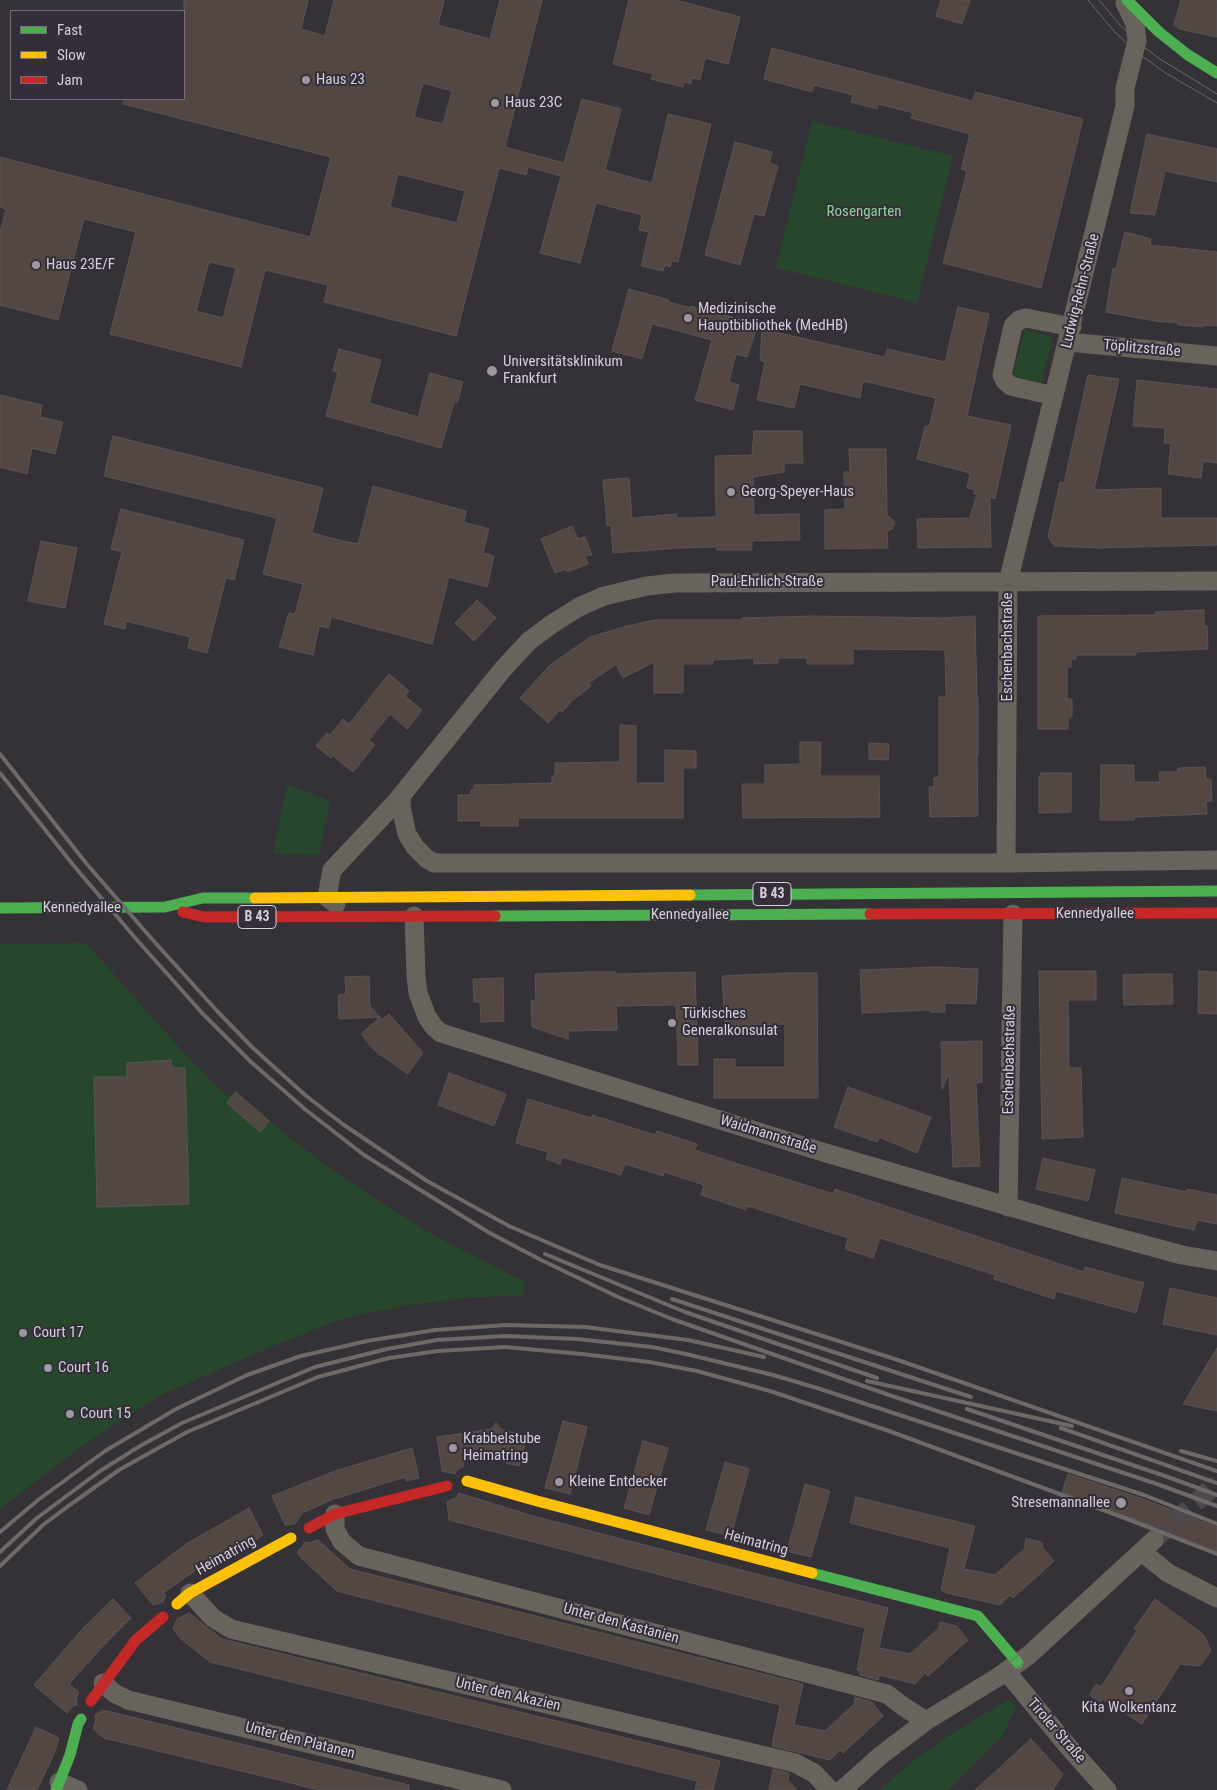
<!DOCTYPE html>
<meta charset="utf-8">
<style>
body{margin:0}
#map{position:relative;width:1217px;height:1790px;overflow:hidden;background:#343137;font-family:"Roboto Condensed",sans-serif}
canvas{display:block}
.legend{position:absolute;left:10px;top:10px;width:175px;height:90px;box-sizing:border-box;background:#332e3a;border:1px solid #736f79;margin:0;padding:6px 9px;list-style:none;font-size:15px;color:#d3d0d8}
.legend li{display:flex;align-items:center;gap:10px;height:25px}
.legend b{width:25px;border:1px solid #736f79}
</style>
<div id="map">
<canvas width="1217" height="1790"></canvas>
<ul class="legend">
<li><b style="height:6px;background:#4caf50"></b>Fast</li>
<li><b style="height:6px;background:#ffc107"></b>Slow</li>
<li><b style="height:6px;background:#c62828"></b>Jam</li>
</ul>
</div>
<script>
const c = document.querySelector('canvas').getContext('2d');
c.lineJoin = 'round';
function fill(path, color) { c.fillStyle = color; c.fill(path, 'evenodd'); }
const shape = rows => new Path2D(rows.map(r => 'M' + r).join(''));
function strokePath(path, color, width, dash) { c.strokeStyle = color; c.lineWidth = width; c.lineCap = dash ? 'butt' : 'round'; c.setLineDash(dash || []); c.stroke(path); }
function write(font, color, halo, rows, align = 'center') {
  c.font = font + ' "Roboto Condensed",sans-serif'; c.lineWidth = 4; c.setLineDash([]); c.textBaseline = 'middle'; c.strokeStyle = halo; c.fillStyle = color; for (const [text, x, y, turn = 0] of rows) {
    c.save(); c.translate(x, y); c.rotate((+turn || 0) * Math.PI / 180); c.textAlign = isNaN(turn) ? turn : align; if (halo) c.strokeText(text, 0, 0); c.fillText(text, 0, 0); c.restore();
  }
}
fill(shape([
 [812,121,953,156,917,303,776,268],
 [1025,330,1053,337,1041,383,1013,376],
 [287,784,330,801,319,855,273,853],
 [86,943,184,1053,228,1097,236,1092,295,1142,348,1181,435,1236,525,1282,524,1295,464,1298,403,1306,344,1318,266,1349,159,1396,85,1444,6,1504,0,1511,0,944],
 [1009,1699,1016,1708,1003,1735,948,1790,880,1790,908,1765,948,1736]
]), '#27472d');
const building = shape([
 [184,0,308,0,301,29,325,36,334,0,444,0,438,25,490,39,500,0,542,0,505,147,564,163,582,99,621,109,605,170,652,183,668,114,711,124,678,262,672,261,670,267,665,265,663,271,641,266,649,232,639,230,642,215,596,203,580,263,540,253,561,176,528,167,526,175,499,168,456,336,324,302,328,285,265,270,241,367,110,334,136,232,84,219,58,320,0,305,0,233,6,209,0,207,0,157,310,237,331,157,123,104,124,99,184,99,184,0],
 [423,83,452,91,443,124,414,117,423,83],
 [398,174,465,191,457,223,390,207,398,174],
 [209,262,236,268,223,318,196,311,209,262],
 [629,0,676,0,740,17,728,64,705,58,700,80,692,78,691,84,684,82,683,87,651,79,653,74,613,64,629,0],
 [941,0,970,0,962,24,936,16,941,0],
 [1181,0,1217,0,1217,37,1179,29,1174,25,1181,0],
 [772,48,973,101,975,92,1083,119,1041,288,943,263,967,171,961,169,970,134,911,118,913,113,878,104,877,109,851,102,853,95,814,85,812,92,764,79,772,48],
 [1147,134,1217,149,1217,182,1165,171,1155,215,1130,213,1147,134],
 [735,142,772,152,769,163,778,166,764,216,754,214,740,265,705,255,735,142],
 [1125,232,1151,239,1150,245,1217,252,1217,326,1203,325,1203,327,1178,325,1178,323,1155,321,1106,312,1113,268,1116,269,1125,232],
 [629,289,669,300,669,302,691,308,691,306,758,324,747,357,736,354,729,382,739,385,733,410,695,400,712,340,652,324,642,359,612,351,629,289],
 [958,307,989,314,967,416,1011,425,995,499,990,497,991,547,918,548,917,519,970,518,977,494,974,494,975,490,967,488,970,473,917,459,925,426,929,427,936,398,863,381,860,398,800,384,794,408,757,400,765,362,760,360,762,329,885,357,887,349,945,362,958,307],
 [339,349,381,360,369,403,418,417,430,373,463,382,457,403,454,402,441,448,326,416,338,372,333,371,339,349],
 [1088,375,1119,379,1094,490,1161,488,1161,518,1217,518,1217,545,1098,548,1054,546,1048,537,1060,482,1064,483,1088,375],
 [1137,380,1217,389,1217,463,1203,461,1201,478,1168,474,1171,443,1164,443,1165,428,1133,426,1137,380],
 [0,395,42,405,40,417,63,422,55,454,32,448,27,474,0,467,0,395],
 [754,431,802,431,803,463,784,463,784,472,753,477,754,515,799,514,800,540,752,541,752,550,717,550,717,547,680,548,613,553,611,525,607,526,603,480,629,478,632,518,677,514,677,518,716,517,715,456,752,455,754,431],
 [113,436,323,488,312,533,343,541,358,544,373,486,466,511,464,522,489,529,483,553,494,556,487,587,449,577,432,644,331,617,329,628,319,626,313,655,279,647,289,613,295,614,303,584,263,574,277,518,104,476,113,436],
 [849,449,886,449,887,515,895,522,892,529,887,531,888,548,825,549,825,510,845,509,844,472,850,472,849,449],
 [121,509,244,540,234,580,226,578,207,653,188,648,190,637,126,621,125,629,104,624,122,552,111,549,121,509],
 [572,526,578,539,585,537,592,555,585,555,588,564,567,572,566,569,555,573,541,539,572,526],
 [41,541,77,548,65,608,28,601,41,541],
 [477,600,496,618,474,641,455,623,477,600],
 [1204,610,1204,626,1207,626,1208,649,1136,652,1136,655,1076,655,1076,659,1071,659,1071,667,1067,667,1067,699,1072,699,1072,717,1068,717,1068,729,1038,729,1038,616,1156,615,1155,612,1204,610],
 [814,616,945,618,975,616,977,697,978,697,978,756,977,756,978,816,930,817,929,787,934,787,934,778,939,777,939,697,946,697,945,650,853,649,853,664,807,664,807,658,778,658,778,663,754,664,754,658,713,660,713,664,683,664,683,693,654,693,654,662,623,678,616,664,589,683,591,686,573,700,562,712,560,710,548,723,520,698,549,666,590,637,627,626,654,620,742,620,742,618,814,616],
 [389,674,409,691,405,696,422,710,407,729,390,714,369,740,375,745,353,772,333,756,331,758,316,746,327,733,330,735,343,719,349,724,389,674],
 [620,725,636,726,636,783,665,783,665,750,696,751,696,768,683,768,683,818,518,818,518,826,481,826,481,821,458,821,458,795,471,795,471,790,474,790,474,785,552,783,552,776,555,776,555,763,620,762,620,725],
 [800,742,821,742,820,776,879,776,880,817,743,818,742,784,765,784,765,765,800,764,800,742],
 [869,743,889,744,888,760,869,759,869,743],
 [1101,765,1134,765,1134,782,1160,782,1159,772,1178,772,1178,768,1205,767,1206,779,1211,779,1212,801,1206,801,1207,814,1134,817,1134,820,1100,820,1101,765],
 [1041,773,1071,773,1071,812,1039,813,1039,777,1041,777,1041,773],
 [937,967,978,969,976,1004,945,1003,945,1012,930,1012,930,1010,862,1013,860,970,937,967],
 [1039,971,1096,971,1096,1000,1068,1000,1069,1068,1081,1068,1083,1137,1042,1139,1039,971],
 [1199,971,1217,972,1217,1014,1198,1013,1199,971],
 [586,972,615,972,615,974,695,972,698,1065,678,1065,676,1005,616,1006,617,1030,568,1031,568,1039,532,1027,531,1001,536,1000,535,974,586,972],
 [784,973,817,973,818,1098,714,1098,714,1059,735,1059,735,1067,785,1067,785,1024,725,1026,722,976,784,973],
 [1147,974,1172,974,1173,1004,1124,1005,1123,975,1147,974],
 [369,976,370,1006,382,1020,389,1014,423,1053,408,1074,375,1051,361,1034,380,1017,339,1019,338,995,346,994,345,977,369,976],
 [503,978,504,1021,481,1022,480,1002,474,1002,473,979,503,978],
 [982,1041,982,1082,976,1083,980,1166,953,1167,949,1073,942,1089,941,1042,982,1041],
 [171,1060,172,1068,185,1068,189,1204,97,1207,94,1077,127,1077,127,1063,171,1060],
 [449,1073,506,1094,494,1126,438,1105,449,1073],
 [848,1087,931,1117,917,1153,879,1137,877,1142,834,1127,848,1087],
 [236,1092,269,1121,260,1132,227,1103,236,1092],
 [528,1099,592,1118,592,1115,655,1135,657,1131,697,1144,695,1150,735,1163,834,1194,835,1189,1084,1272,1085,1267,1144,1283,1136,1313,1056,1291,1054,1299,994,1279,995,1275,880,1238,873,1258,845,1249,848,1238,748,1206,746,1210,701,1195,704,1185,664,1172,663,1176,625,1164,621,1175,562,1157,560,1164,546,1159,548,1152,516,1143,528,1099],
 [1043,1158,1095,1170,1088,1201,1036,1189,1043,1158],
 [1122,1178,1186,1192,1187,1189,1217,1195,1217,1224,1197,1220,1194,1230,1115,1213,1122,1178],
 [1170,1288,1217,1298,1217,1335,1163,1324,1170,1288],
 [1217,1348,1217,1411,1183,1404,1217,1348],
 [563,1421,587,1427,570,1494,545,1488,563,1421],
 [496,1423,501,1429,527,1437,519,1466,506,1463,508,1454,463,1460,464,1466,457,1470,455,1474,442,1471,437,1437,492,1429,496,1423],
 [643,1441,668,1448,649,1515,624,1508,643,1441],
 [412,1448,419,1478,406,1481,405,1477,331,1500,302,1513,295,1524,285,1525,272,1496,335,1471,412,1448],
 [725,1462,749,1469,731,1536,706,1530,725,1462],
 [1068,1474,1143,1499,1217,1527,1217,1552,1171,1533,1062,1492,1068,1474],
 [805,1484,830,1491,811,1557,787,1551,805,1484],
 [459,1493,533,1516,888,1608,879,1648,910,1654,939,1628,940,1622,957,1626,968,1640,928,1676,925,1673,915,1684,879,1675,878,1680,860,1675,860,1671,857,1670,865,1628,449,1520,447,1502,457,1497,459,1493],
 [856,1497,975,1526,964,1569,995,1575,1024,1549,1026,1538,1043,1543,1042,1547,1054,1561,1013,1598,1010,1595,1000,1605,947,1593,941,1590,950,1548,850,1523,856,1497],
 [249,1508,263,1535,252,1542,249,1537,202,1566,163,1593,166,1595,163,1602,153,1605,135,1583,186,1544,249,1508],
 [318,1540,350,1569,803,1684,794,1725,825,1731,854,1704,855,1697,872,1702,883,1716,843,1753,840,1750,830,1760,772,1746,780,1705,337,1591,300,1557,297,1552,303,1546,305,1542,309,1543,318,1540],
 [113,1599,131,1618,104,1645,69,1684,79,1692,76,1699,77,1705,73,1706,67,1713,34,1685,84,1627,113,1599],
 [1155,1599,1204,1635,1211,1651,1200,1666,1180,1664,1142,1724,1102,1699,1100,1702,1089,1695,1096,1684,1101,1687,1137,1631,1134,1629,1155,1599],
 [189,1613,222,1639,720,1761,713,1790,695,1790,697,1781,210,1662,180,1638,173,1629,177,1619,189,1613],
 [103,1710,409,1785,409,1790,320,1790,104,1738,93,1729,96,1720,95,1715,103,1710],
 [36,1727,59,1738,55,1752,37,1790,7,1790,36,1727],
 [1031,1739,1063,1774,1053,1790,975,1790,1031,1739],
 [773,1769,789,1773,788,1780,797,1790,769,1790,773,1769]
]);
fill(building, '#524743');
strokePath(building, '#585455', 1);
strokePath(shape([
 [1154,1540,1217,1483]
]), '#4c494f', 19, [19, 9]);
strokePath(shape([
 [1068,342,1217,356],
 [1054,396,1011,386,1005,381,1002,375,1013,326,1019,320,1026,318,1072,327],
 [402,794,401,807,407,834,415,847,427,859,434,863,1006,863,1217,860],
 [1006,863,1008,582,1125,106,1125,88,1137,41,1135,24,1125,3],
 [336,904,327,897,332,870,396,802,503,669,529,641,552,624,579,607,604,596,647,586,675,583,1217,581],
 [414,916,416,976,418,993,427,1017,434,1027,441,1033,826,1153,1086,1229,1182,1255,1217,1261],
 [1008,1207,1013,914],
 [335,1514,335,1529,342,1542,359,1556,887,1694,904,1707,926,1721],
 [1142,1552,1168,1573,1217,1598],
 [190,1593,213,1618,231,1629,795,1763,814,1773,830,1790],
 [1006,1671,1066,1744,1107,1790],
 [103,1683,114,1693,128,1700,502,1790],
 [59,1782,78,1790],
 [842,1790,880,1756,926,1721,998,1677,1029,1655,1154,1540]
]), '#69635d', 19);
strokePath(shape([
 [1127,0,1159,32,1188,55,1217,73],
 [690,895,1217,891],
 [0,908,165,907,203,898,255,898],
 [495,916,870,914],
 [812,1573,978,1616,1018,1663],
 [56,1790,70,1755,78,1724,81,1719]
]), '#4caf50', 11);
strokePath(shape([
 [255,898,690,895],
 [467,1481,537,1501,812,1573],
 [177,1604,190,1593,291,1538]
]), '#ffc107', 11);
strokePath(shape([
 [183,912,204,917,495,916],
 [870,914,1217,913],
 [309,1528,335,1514,447,1486],
 [91,1701,136,1640,163,1617]
]), '#c62828', 11);
strokePath(shape([
 [1088,0,1113,30,1135,51,1164,72,1217,103],
 [1099,0,1120,25,1145,48,1160,59,1217,94],
 [835,1790,883,1748,927,1715,995,1673,1031,1646,1150,1538],
 [848,1790,890,1753,932,1722,1000,1681,1038,1653,1156,1546]
]), '#6c6967', 1);
strokePath(shape([
 [0,754,86,863,151,938,219,1013,253,1048,305,1095,344,1125,427,1181,509,1226,600,1265,898,1360,1217,1471],
 [0,773,74,866,137,940,203,1014,251,1062,306,1110,364,1155,488,1232,541,1260,618,1297,672,1319,895,1397,1157,1484,1217,1506],
 [545,1254,685,1312,877,1378],
 [672,1299,971,1397],
 [867,1381,1072,1426],
 [967,1409,1165,1476,1217,1495],
 [1061,1428,1217,1483],
 [1181,1451,1217,1461],
 [0,1532,38,1500,105,1451,176,1409,247,1375,301,1356,367,1341,435,1330,506,1325,585,1327,688,1340,764,1357],
 [0,1552,37,1518,100,1471,140,1446,182,1423,315,1367,387,1349,437,1340,505,1336,577,1339,652,1347,686,1354,773,1375,817,1388,1144,1495,1217,1524],
 [0,1566,43,1525,67,1507,119,1470,187,1432,318,1377,389,1358,438,1351,505,1347,582,1354,649,1362,697,1371,770,1391,889,1431,1122,1517,1217,1554]
]), '#6c6967', 4);
for (const [x, y, r, color] of [
 [306,80,5,"#9b98a0"],
 [495,103,5,"#9b98a0"],
 [36,265,5,"#9b98a0"],
 [688,318,5,"#9b98a0"],
 [492,371,6,"#9b98a0"],
 [731,492,5,"#9b98a0"],
 [672,1023,5,"#9b98a0"],
 [23,1333,5,"#9b98a0"],
 [48,1368,5,"#9b98a0"],
 [70,1414,5,"#9b98a0"],
 [453,1448,5,"#9b98a0"],
 [559,1482,5,"#9b98a0"],
 [1121,1503,6,"#9b98a0"],
 [1129,1691,5,"#9b98a0"]
]) { const dot = new Path2D(); dot.arc(x, y, r, 0, 2 * Math.PI); c.fillStyle = color; c.fill(dot); strokePath(dot, '#332e3a', 2); }
for (const [x, y, w] of [
 [772,894,38],
 [257,917,38]
]) { const box = new Path2D(); box.roundRect(x - w / 2, y - 11.5, w, 23, 4); c.fillStyle = '#332e3a'; c.fill(box); strokePath(box, '#d3d0d8', 1); }
write('bold 14px', '#d3d0d8', null, [
 ["B 43",772,894],
 ["B 43",257,917]
]);
write('15px', '#d3d0d8', '#332e3a', [
 ["Haus 23",316,80],
 ["Haus 23C",505,103],
 ["Haus 23E/F",46,265],
 ["Medizinische",698,309],
 ["Hauptbibliothek (MedHB)",698,326],
 ["Universitätsklinikum",503,362],
 ["Frankfurt",503,379],
 ["Georg-Speyer-Haus",741,492],
 ["Türkisches",682,1014],
 ["Generalkonsulat",682,1031],
 ["Court 17",33,1333],
 ["Court 16",58,1368],
 ["Court 15",80,1414],
 ["Krabbelstube",463,1439],
 ["Heimatring",463,1456],
 ["Kleine Entdecker",569,1482],
 ["Stresemannallee",1110,1503,"right"],
 ["Kita Wolkentanz",1129,1708,"center"]
], 'left');
write('15px', '#8bd696', '#332e3a', [
 ["Rosengarten",864,212]
]);
write('15px', '#d3d0d8', '#332e3a', [
 ["Ludwig-Rehn-Straße",1081,291,-76],
 ["Töplitzstraße",1142,349,5],
 ["Paul-Ehrlich-Straße",767,582],
 ["Eschenbachstraße",1008,647,-90],
 ["Kennedyallee",82,908],
 ["Kennedyallee",1095,914],
 ["Kennedyallee",690,915],
 ["Eschenbachstraße",1010,1060,-89],
 ["Waidmannstraße",768,1135,17],
 ["Heimatring",756,1543,15],
 ["Heimatring",226,1556,-29],
 ["Unter den Kastanien",621,1624,15],
 ["Unter den Akazien",508,1695,13],
 ["Tiroler Straße",1056,1731,49],
 ["Unter den Platanen",300,1741,14]
]);
</script>
